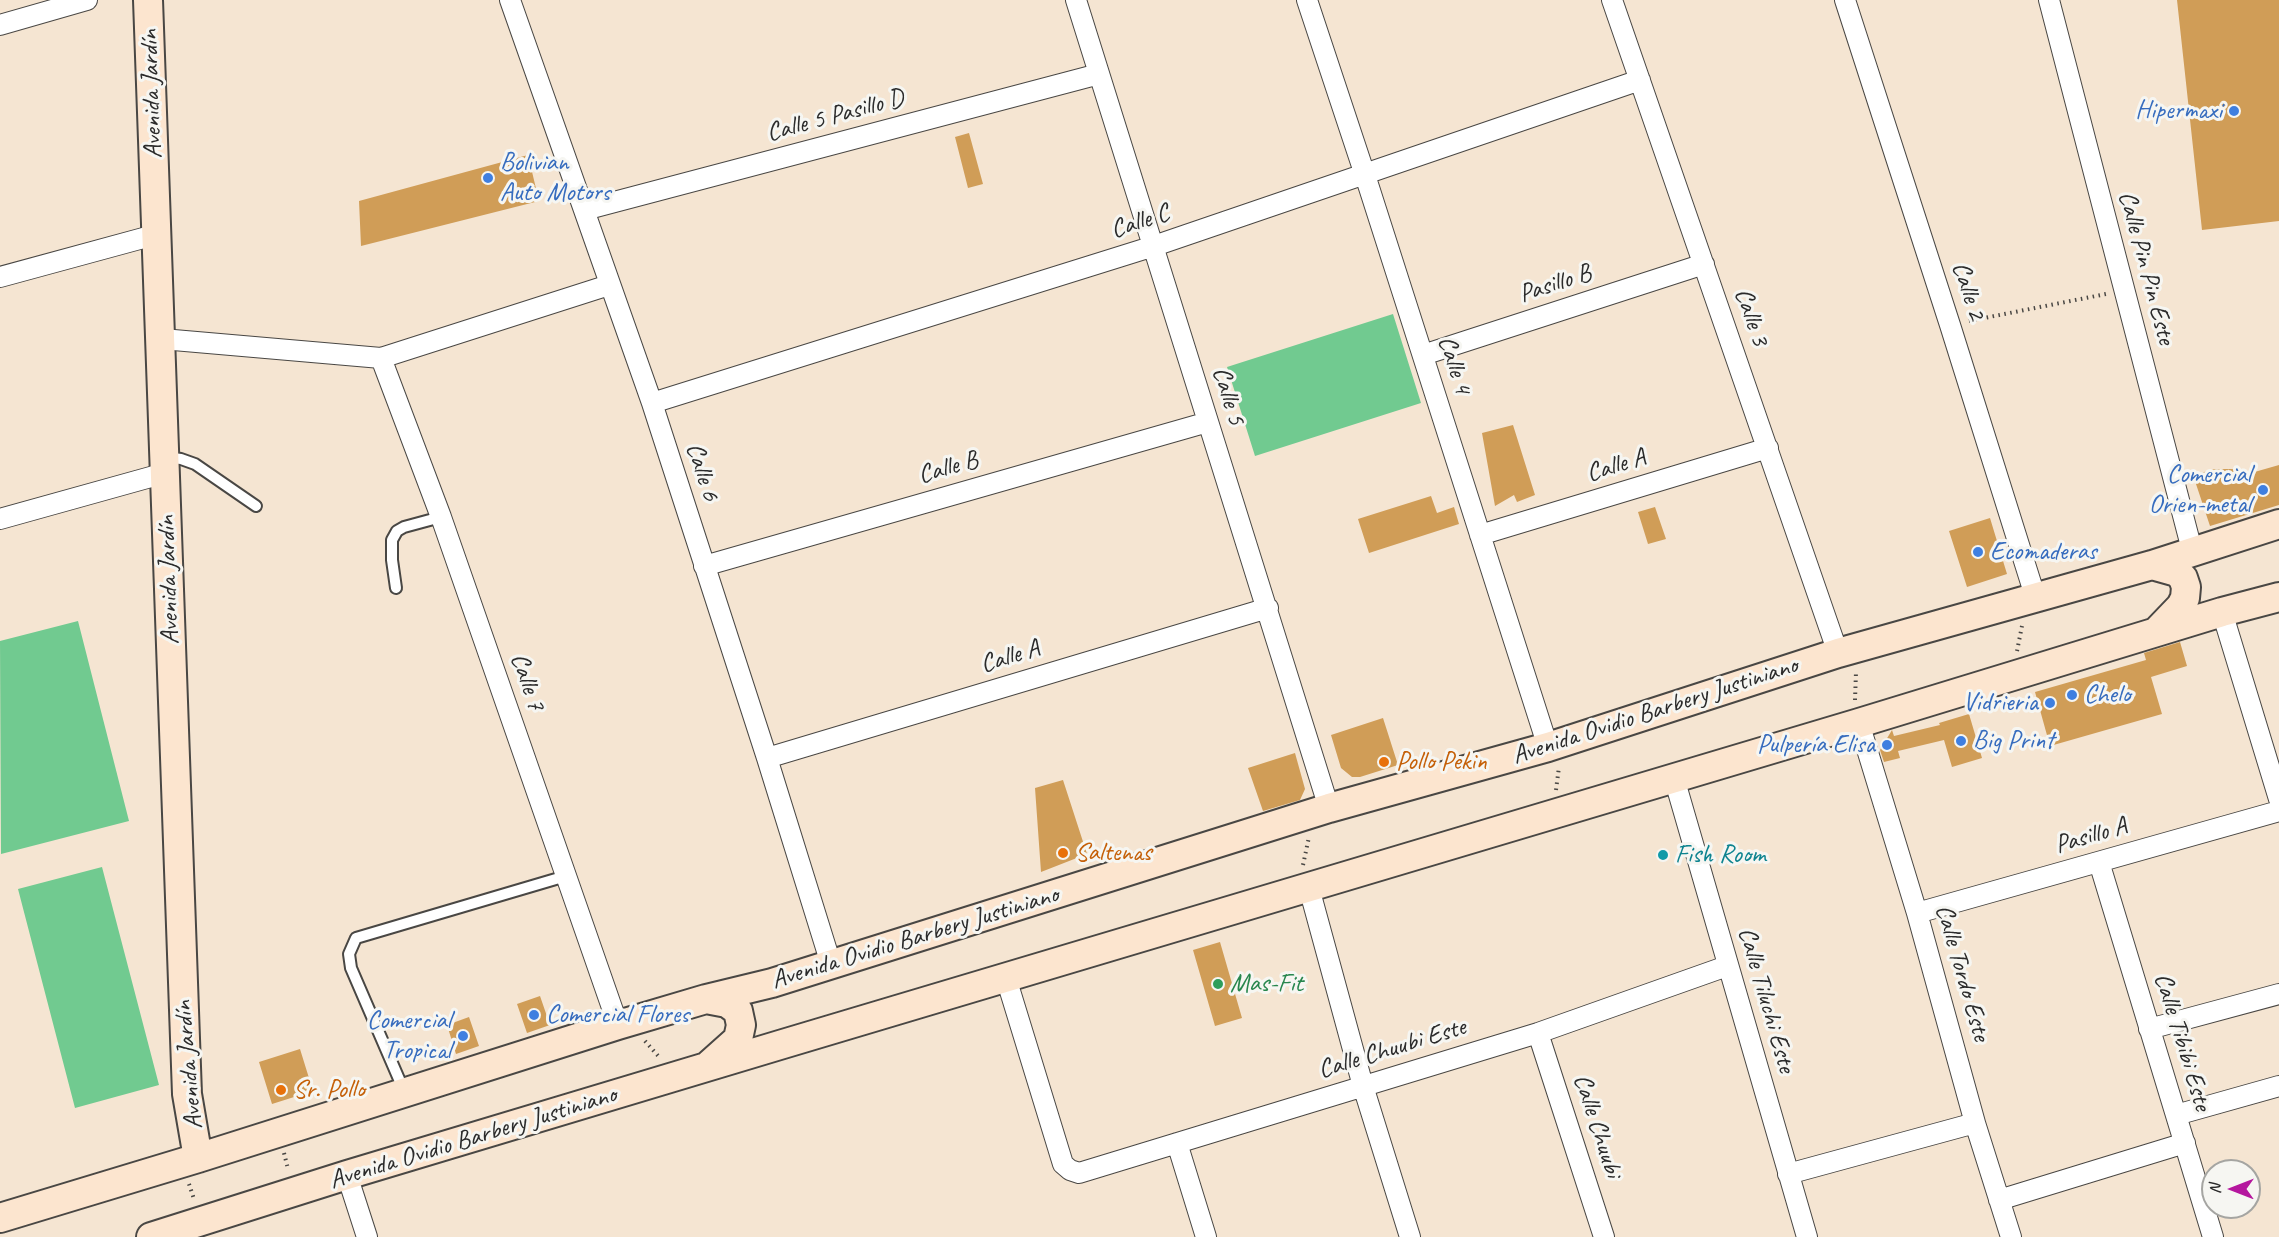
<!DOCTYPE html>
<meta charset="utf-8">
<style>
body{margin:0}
#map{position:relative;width:2279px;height:1237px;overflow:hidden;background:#f5e5d2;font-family:Caveat,sans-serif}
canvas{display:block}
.north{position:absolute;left:2201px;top:1159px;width:60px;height:60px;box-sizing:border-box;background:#f6f6f2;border:2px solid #a5a5a2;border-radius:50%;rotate:270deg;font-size:16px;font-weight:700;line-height:24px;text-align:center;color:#2b2b2b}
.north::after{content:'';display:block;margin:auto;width:21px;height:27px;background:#b5179e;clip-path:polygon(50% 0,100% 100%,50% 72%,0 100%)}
</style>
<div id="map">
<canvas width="2279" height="1237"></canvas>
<div class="north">N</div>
</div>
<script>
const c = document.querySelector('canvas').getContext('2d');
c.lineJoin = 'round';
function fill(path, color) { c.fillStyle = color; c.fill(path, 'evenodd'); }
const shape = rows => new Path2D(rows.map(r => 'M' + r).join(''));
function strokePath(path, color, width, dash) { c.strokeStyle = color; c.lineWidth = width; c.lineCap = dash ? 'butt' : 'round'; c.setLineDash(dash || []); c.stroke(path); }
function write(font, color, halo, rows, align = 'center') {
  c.font = font + ' Caveat,sans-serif'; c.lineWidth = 6; c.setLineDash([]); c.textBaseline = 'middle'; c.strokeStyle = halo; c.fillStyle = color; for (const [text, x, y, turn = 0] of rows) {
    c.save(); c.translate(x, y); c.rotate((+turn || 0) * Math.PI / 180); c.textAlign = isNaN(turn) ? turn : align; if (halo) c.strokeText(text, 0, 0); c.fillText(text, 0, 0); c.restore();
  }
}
fill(shape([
 [1393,314,1421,403,1255,456,1227,367],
 [78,621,129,821,1,854,0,641],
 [102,867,159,1085,75,1108,18,889]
]), '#71ca90');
fill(shape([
 [2177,0,2279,0,2279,221,2202,230],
 [969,133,983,184,968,188,955,137],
 [528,155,539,201,361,246,359,201],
 [1513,425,1535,495,1517,502,1514,495,1495,506,1482,433],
 [2279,465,2279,505,2210,526,2193,475,2215,469,2242,469,2244,475],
 [1431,496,1437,513,1454,507,1459,524,1369,553,1358,519],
 [1655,507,1666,539,1648,544,1638,512],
 [1990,518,2007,574,1967,587,1949,531],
 [2180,642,2187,666,2151,677,2162,714,2050,746,2035,692,2146,660,2144,653],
 [1969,714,1982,758,1952,767,1944,740,1898,751,1900,758,1884,762,1880,750,1892,730,1894,736,1940,725,1939,723],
 [1383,718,1398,765,1360,777,1352,777,1341,768,1331,735],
 [1295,753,1305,789,1300,800,1263,811,1248,768],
 [1063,780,1087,854,1041,872,1035,788],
 [1220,942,1242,1018,1215,1026,1193,950],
 [540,996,550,1025,527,1033,517,1004],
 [469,1017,479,1046,456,1054,447,1025],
 [300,1049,313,1091,272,1104,259,1062]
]), '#d09d57');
const lane = shape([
 [165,457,181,459,195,464,256,506],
 [396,588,392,560,392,540,397,531,404,527,441,517],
 [405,1093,351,968,349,954,356,938,566,876]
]);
const street = shape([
 [510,0,652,403,767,758,831,964],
 [1076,0,1329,808],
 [1307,0,1365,175,1548,747],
 [1612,0,1838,653],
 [1845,0,1950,325,2036,599],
 [2049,0,2192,550],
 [0,25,87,0],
 [584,210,1099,74],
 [0,277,158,234],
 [162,339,381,358,609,285],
 [1423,355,1704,264],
 [381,358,441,517,618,1025],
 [652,403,1154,246,1640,80],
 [0,519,165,473],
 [1480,535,1768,448],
 [704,566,1208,422],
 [2222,612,2279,799],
 [1859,723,1917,913,1975,1123,2011,1237],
 [767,758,1268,608],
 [1674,778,1807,1237],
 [2099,862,2213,1237],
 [1309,888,1363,1086,1410,1237],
 [1917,913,2279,811],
 [1006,978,1063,1164,1070,1170,1079,1173,1538,1033,1727,966],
 [2149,1029,2279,994],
 [1538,1033,1604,1237],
 [2176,1115,2279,1086],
 [1177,1143,1206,1237],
 [1788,1174,1975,1123],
 [347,1175,367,1237],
 [1999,1200,2185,1143]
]);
const secondary = shape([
 [148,0,187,1094,198,1158],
 [2152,565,2177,572,2183,578,2186,587,2185,598,2181,606,2157,631],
 [706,999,727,1003,738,1011,741,1025,738,1039,710,1064],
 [0,1218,198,1158,618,1025,706,999,772,983,1329,808,1548,747,1838,653,2152,565,2279,524],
 [151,1237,347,1175,783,1044,1859,723,2222,612,2279,597]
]);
strokePath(lane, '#494744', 14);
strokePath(street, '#494744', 22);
strokePath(secondary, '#494744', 32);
strokePath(shape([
 [1969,321,2106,294],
 [2017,651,2022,626],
 [1855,700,1856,672],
 [1556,790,1559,767],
 [1303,865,1309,837],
 [645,1041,660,1058],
 [284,1153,288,1169],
 [189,1184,194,1199]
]), '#494744', 4, [1.5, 4.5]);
strokePath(lane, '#fff', 10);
strokePath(street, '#fff', 20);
strokePath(secondary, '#fce5cf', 28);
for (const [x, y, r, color] of [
 [2234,111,6,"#3f7fe0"],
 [488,178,6,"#3f7fe0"],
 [2263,490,6,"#3f7fe0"],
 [1978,552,6,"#3f7fe0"],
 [2072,695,6,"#3f7fe0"],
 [2050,703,6,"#3f7fe0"],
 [1961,741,6,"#3f7fe0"],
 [1887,745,6,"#3f7fe0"],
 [1384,762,6,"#e8710a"],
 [1063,853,6,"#e8710a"],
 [1663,855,6,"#0f9aa8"],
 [1218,984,6,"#2e9e5b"],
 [534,1015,6,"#3f7fe0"],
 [463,1036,6,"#3f7fe0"],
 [281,1090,6,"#e8710a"]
]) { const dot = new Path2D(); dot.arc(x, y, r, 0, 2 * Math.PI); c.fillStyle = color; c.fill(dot); strokePath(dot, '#f6f6f2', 2); }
write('26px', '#2b2b2b', '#f6f6f2', [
 ["Avenida Jardín",152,94,-92],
 ["Calle 5 Pasillo D",835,116,-15],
 ["Calle C",1140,222,-18],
 ["Calle Pin Pin Este",2146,268,75],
 ["Pasillo B",1555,284,-18],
 ["Calle 2",1968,291,72],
 ["Calle 3",1751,317,71],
 ["Calle 4",1454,365,72],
 ["Calle 5",1228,396,73],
 ["Calle A",1616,466,-17],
 ["Calle B",948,468,-16],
 ["Calle 6",702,472,72],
 ["Avenida Jardín",169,580,-92],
 ["Calle A",1010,657,-17],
 ["Calle 7",527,682,71],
 ["Avenida Ovidio Barbery Justiniano",1655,711,-18],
 ["Pasillo A",2091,836,-16],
 ["Avenida Ovidio Barbery Justiniano",915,938,-17],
 ["Calle Tordo Este",1962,973,74],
 ["Calle Tiluchi Este",1766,1000,74],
 ["Calle Tibibi Este",2182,1042,73],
 ["Calle Chuubi Este",1392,1049,-17],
 ["Avenida Jardín",189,1065,-95],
 ["Calle Chuubi",1597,1126,72],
 ["Avenida Ovidio Barbery Justiniano",473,1138,-17]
]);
write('26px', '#366cbe', '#f6f6f2', [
 ["Hipermaxi",2222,111],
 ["Bolivian",500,163,"left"],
 ["Auto Motors",500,193,"left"],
 ["Comercial",2251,475],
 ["Orien-metal",2251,505],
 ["Ecomaderas",1990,552,"left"],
 ["Chelo",2084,695,"left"],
 ["Vidrieria",2038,703],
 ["Big Print",1973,741,"left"],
 ["Pulpería Elisa",1875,745],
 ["Comercial Flores",546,1015,"left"],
 ["Comercial",451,1021],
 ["Tropical",451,1051]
], 'right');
write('26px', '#c56008', '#f6f6f2', [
 ["Pollo Pekin",1396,762],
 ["Saltenas",1075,853],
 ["Sr. Pollo",293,1090]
], 'left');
write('26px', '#0d838f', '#f6f6f2', [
 ["Fish Room",1675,855]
], 'left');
write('26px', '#27864d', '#f6f6f2', [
 ["Mas-Fit",1230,984]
], 'left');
</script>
